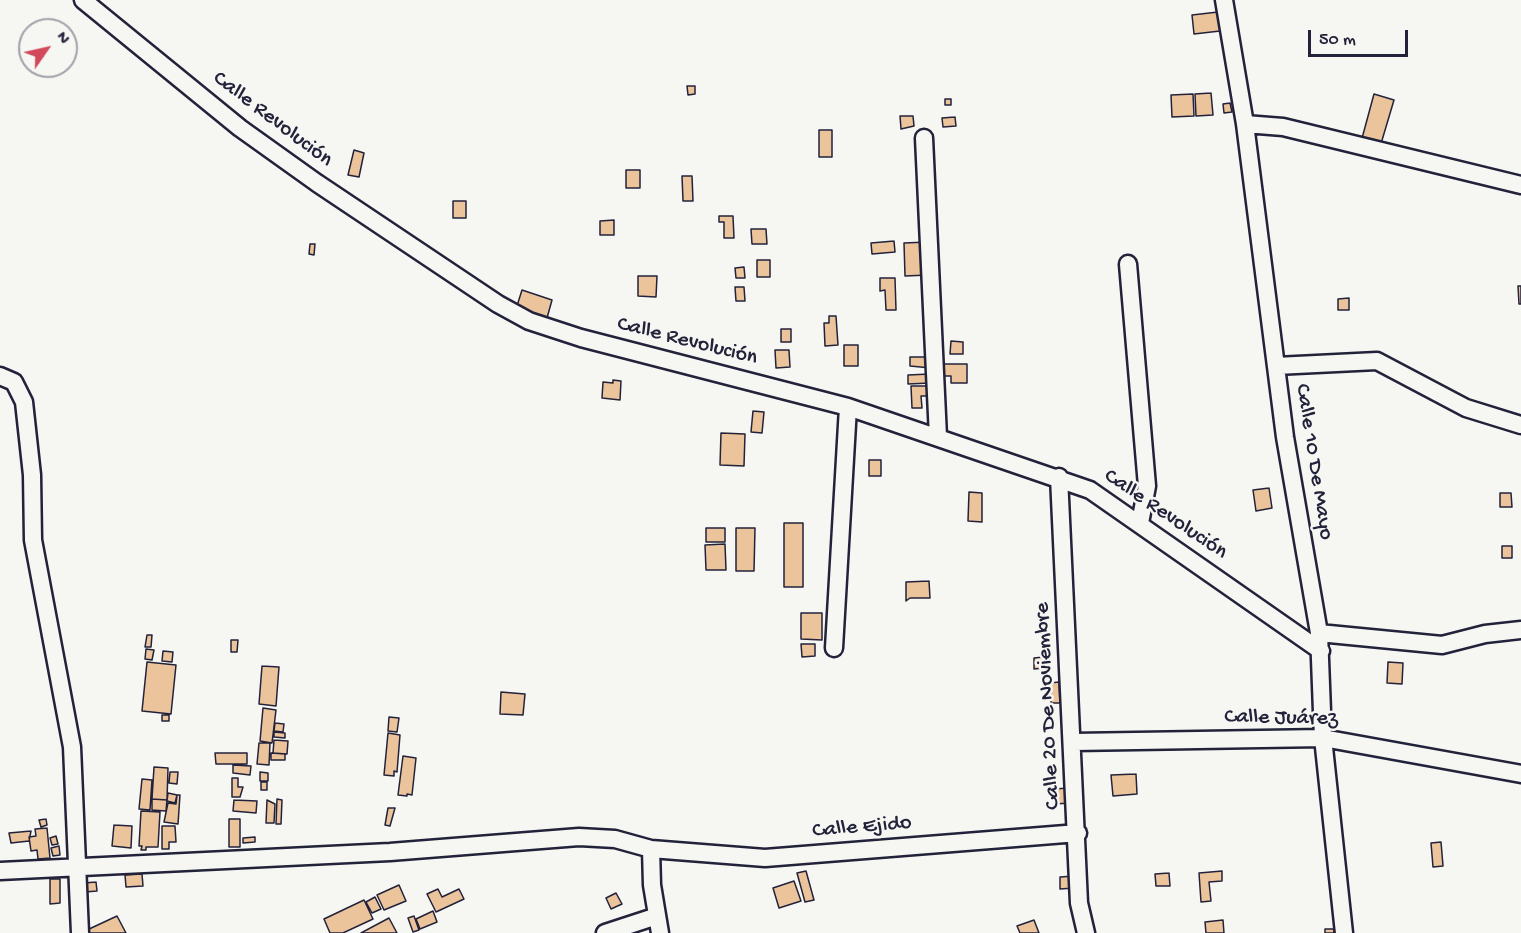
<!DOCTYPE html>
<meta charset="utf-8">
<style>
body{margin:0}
#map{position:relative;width:1521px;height:933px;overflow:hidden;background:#f6f6f2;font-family:"Gochi Hand",sans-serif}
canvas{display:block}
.north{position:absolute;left:18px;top:18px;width:60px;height:60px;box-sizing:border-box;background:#f6f6f2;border:2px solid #a1a1a9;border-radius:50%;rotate:56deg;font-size:16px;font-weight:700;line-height:24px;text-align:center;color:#22223b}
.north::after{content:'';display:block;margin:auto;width:21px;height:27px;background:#d1495b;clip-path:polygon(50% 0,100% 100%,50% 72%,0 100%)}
.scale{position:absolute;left:1308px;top:30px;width:100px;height:27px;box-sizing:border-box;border:3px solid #22223b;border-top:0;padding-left:8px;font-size:18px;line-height:21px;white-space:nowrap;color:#22223b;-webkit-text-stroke:4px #f6f6f2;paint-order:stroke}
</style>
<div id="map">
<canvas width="1521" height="933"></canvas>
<div class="north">N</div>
<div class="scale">50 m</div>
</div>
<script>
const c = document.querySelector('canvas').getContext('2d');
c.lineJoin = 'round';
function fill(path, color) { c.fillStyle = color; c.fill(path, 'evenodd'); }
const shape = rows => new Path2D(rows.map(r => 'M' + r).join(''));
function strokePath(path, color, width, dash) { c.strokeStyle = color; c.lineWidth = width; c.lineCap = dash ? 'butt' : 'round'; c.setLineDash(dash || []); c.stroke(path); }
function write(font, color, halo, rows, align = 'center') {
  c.font = font + ' "Gochi Hand",sans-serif'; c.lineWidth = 5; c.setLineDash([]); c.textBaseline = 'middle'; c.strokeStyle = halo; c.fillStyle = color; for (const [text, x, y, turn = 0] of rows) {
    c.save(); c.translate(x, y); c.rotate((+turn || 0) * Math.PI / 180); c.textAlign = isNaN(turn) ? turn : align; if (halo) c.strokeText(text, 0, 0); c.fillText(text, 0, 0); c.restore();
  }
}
const building = shape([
 [1218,12,1220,31,1194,34,1192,15,1218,12],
 [687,86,695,86,695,94,688,95,687,86],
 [1211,93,1213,115,1196,116,1195,94,1211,93],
 [1193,94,1194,116,1172,117,1171,95,1193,94],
 [1374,94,1394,100,1380,147,1361,142,1374,94],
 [945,99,951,99,951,105,945,105,945,99],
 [1230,103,1232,112,1224,113,1223,104,1230,103],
 [900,116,913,116,914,126,901,129,900,116],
 [955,117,956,126,943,127,942,118,955,117],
 [819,130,832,130,832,157,819,157,819,130],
 [354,150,364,153,359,177,348,175,354,150],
 [626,170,640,170,640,188,626,188,626,170],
 [682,176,692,176,693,201,683,201,682,176],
 [453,201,466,201,466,218,453,218,453,201],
 [719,216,733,216,734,238,724,238,724,222,719,222,719,216],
 [614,220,614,235,600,235,600,221,614,220],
 [751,229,766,229,767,244,752,244,751,229],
 [894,241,895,252,872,254,871,243,894,241],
 [927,242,928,275,905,276,904,243,927,242],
 [310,244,315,244,314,255,309,254,310,244],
 [757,260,770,260,770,277,757,277,757,260],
 [744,267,745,278,736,278,735,268,744,267],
 [638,276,657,276,656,297,638,296,638,276],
 [880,278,895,278,896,310,886,310,885,290,880,291,880,278],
 [1518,286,1521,286,1521,304,1519,304,1518,286],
 [735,287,744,287,745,301,736,301,735,287],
 [522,290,552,300,547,318,516,309,522,290],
 [1349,298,1349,310,1338,310,1338,299,1349,298],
 [829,316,836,316,838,345,825,346,824,323,829,323,829,316],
 [781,329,791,329,791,342,781,342,781,329],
 [951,341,963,342,963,354,950,354,951,341],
 [844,345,858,345,858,366,844,366,844,345],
 [775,350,789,350,790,367,776,368,775,350],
 [910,357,930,357,931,368,910,366,910,357],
 [943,364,967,364,967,383,951,383,951,376,943,376,943,364],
 [930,374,930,383,908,384,908,375,930,374],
 [613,380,621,381,620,400,602,398,603,382,613,383,613,380],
 [911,386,932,386,932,396,921,396,922,408,912,408,911,386],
 [753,411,764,412,762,433,751,432,753,411],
 [721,433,745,434,744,466,720,465,721,433],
 [869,460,881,460,881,476,869,476,869,460],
 [1269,488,1272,508,1256,511,1253,490,1269,488],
 [969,492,982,493,982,522,968,521,969,492],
 [1500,493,1511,493,1512,507,1500,507,1500,493],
 [784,523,803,523,803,587,784,587,784,523],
 [706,528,725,528,725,542,706,542,706,528],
 [736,528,755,528,754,571,736,571,736,528],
 [725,544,726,570,706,570,705,545,725,544],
 [1502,546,1512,546,1512,558,1502,558,1502,546],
 [929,581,930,598,910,598,906,601,906,582,929,581],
 [801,613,822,613,822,640,801,639,801,613],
 [147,635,152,635,151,647,145,647,147,635],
 [231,640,238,640,237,652,231,652,231,640],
 [801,644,815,644,815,656,802,657,801,644],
 [146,649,154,650,152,660,145,659,146,649],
 [163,651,173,652,172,662,162,661,163,651],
 [1043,657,1044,668,1034,669,1034,658,1043,657],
 [147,662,176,665,171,714,142,711,147,662],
 [1388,662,1403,663,1402,684,1387,683,1388,662],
 [262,666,279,667,276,706,259,704,262,666],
 [1059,682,1060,703,1051,703,1050,683,1059,682],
 [501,692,525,694,523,715,500,714,501,692],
 [263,708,276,710,272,743,260,741,263,708],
 [162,715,169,715,169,721,162,721,162,715],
 [389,717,399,718,397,732,388,731,389,717],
 [275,723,284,724,283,732,274,731,275,723],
 [274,732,285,733,285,738,274,737,274,732],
 [388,733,400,735,397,772,394,771,394,776,384,775,388,733],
 [274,740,288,741,287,754,273,753,274,740],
 [259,743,270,743,269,765,257,764,259,743],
 [215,753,247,753,247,764,216,764,215,753],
 [271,753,285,754,285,760,271,760,271,753],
 [403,756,416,758,412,795,407,794,407,796,398,795,403,756],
 [233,765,251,766,250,775,233,773,233,765],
 [154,767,168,768,167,800,152,799,154,767],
 [170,772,178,772,177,784,169,783,170,772],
 [260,772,268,773,268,781,260,781,260,772],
 [1136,774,1137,794,1113,796,1111,775,1136,774],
 [232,778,238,778,238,787,243,787,240,797,232,797,232,778],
 [142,779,152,780,150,810,139,809,142,779],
 [261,782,267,782,267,790,261,790,261,782],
 [1070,788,1071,803,1054,804,1053,789,1070,788],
 [168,793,177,795,175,803,167,801,168,793],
 [177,795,180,795,178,824,164,822,168,803,176,804,177,795],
 [152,799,167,800,166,811,152,810,152,799],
 [277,799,282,800,281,824,276,824,277,799],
 [234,800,257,801,256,813,233,811,234,800],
 [267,800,275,804,274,823,266,823,267,800],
 [388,808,395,808,390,826,385,825,388,808],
 [141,811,160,812,158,847,146,847,146,850,141,850,142,846,139,846,141,811],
 [46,819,47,825,41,827,39,820,46,819],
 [229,819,240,819,240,847,229,847,229,819],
 [114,825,132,826,131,848,112,846,114,825],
 [162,826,175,826,176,842,169,842,169,849,162,849,162,826],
 [47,828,50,858,38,859,37,850,31,851,29,837,36,836,35,829,47,828],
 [31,831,29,841,11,843,9,833,31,831],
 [56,836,58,844,52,845,50,838,56,836],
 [255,837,255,842,243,843,243,838,255,837],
 [1441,842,1443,866,1433,867,1431,843,1441,842],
 [59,846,60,855,53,856,51,848,59,846],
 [806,871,814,900,805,902,797,873,806,871],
 [1222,871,1222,881,1209,882,1211,901,1201,902,1199,873,1222,871],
 [1169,873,1170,886,1156,886,1155,874,1169,873],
 [142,874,143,886,126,887,125,875,142,874],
 [1074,876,1074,888,1060,889,1060,877,1074,876],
 [50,879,60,879,60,903,50,904,50,879],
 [794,881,801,901,779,908,773,888,794,881],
 [96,882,97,891,85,892,84,883,96,882],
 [399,885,406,901,384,910,377,895,399,885],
 [438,889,442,897,459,889,464,899,436,912,427,894,438,889],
 [616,893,622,904,611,909,606,898,616,893],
 [375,897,381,909,372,913,366,902,375,897],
 [364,900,373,919,343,933,330,933,324,919,364,900],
 [433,911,437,922,420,929,416,919,433,911],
 [117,916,126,933,88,933,87,930,117,916],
 [414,916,419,930,413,932,408,918,414,916],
 [389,918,397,933,361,933,389,918],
 [1034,920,1039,933,1020,933,1017,926,1034,920],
 [1223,920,1224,933,1206,933,1205,922,1223,920],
 [1325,929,1334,929,1334,933,1325,933,1325,929]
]);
fill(building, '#ecc49c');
strokePath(building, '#22223b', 1.5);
const minor = shape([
 [83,0,240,128,317,183,498,304,529,321,581,338,848,407,1090,490,1321,651],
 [1224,0,1245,124,1285,437,1319,633,1323,738,1344,933],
 [1245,124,1283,127,1521,185],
 [924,138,938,437],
 [1128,264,1147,486,1140,523],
 [1276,366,1377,361,1466,408,1521,425],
 [0,376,14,382,24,402,32,475,33,540,72,747,80,933],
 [1059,477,1079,903,1086,933],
 [1319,633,1442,645,1485,634,1521,630],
 [834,648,848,407],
 [1074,742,1323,738,1521,774],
 [651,849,652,885,660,933],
 [0,871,390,852,579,837,615,839,651,849,765,858,1078,833],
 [605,933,657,916]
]);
strokePath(minor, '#22223b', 21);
strokePath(minor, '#f6f6f2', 16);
write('22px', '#22223b', '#f6f6f2', [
 ["Calle Revolución",272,120,37],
 ["Calle Revolución",687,342,14],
 ["Calle 10 De Mayo",1313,462,81],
 ["Calle Revolución",1165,515,34],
 ["Calle 20 De Noviembre",1049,706,-93],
 ["Calle Juárez",1281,719,1],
 ["Calle Ejido",862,828,-5]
]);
</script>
